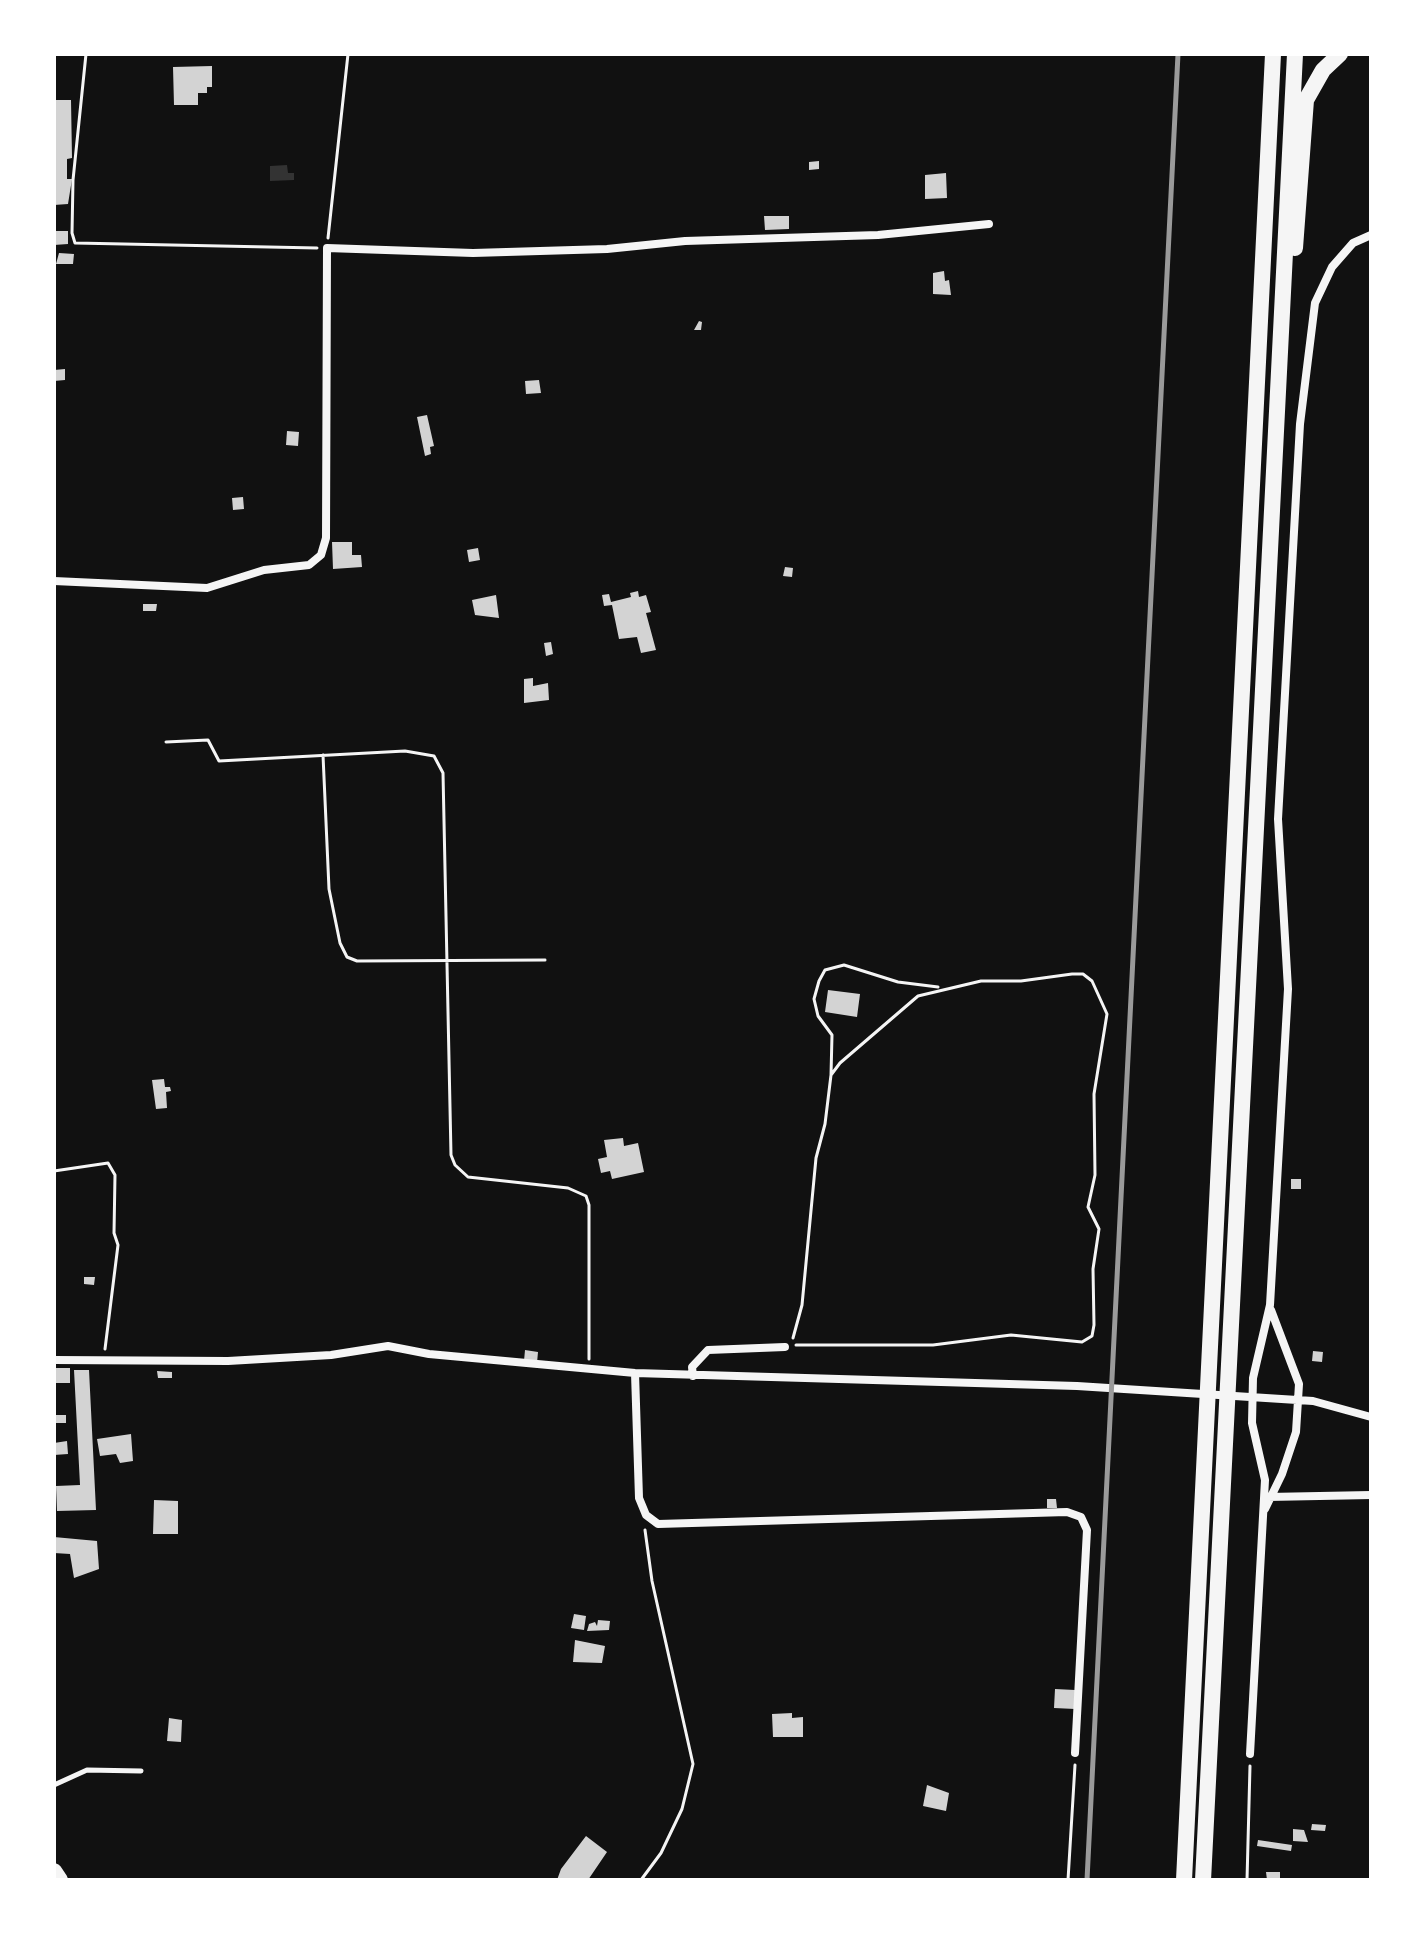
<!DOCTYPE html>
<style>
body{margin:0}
#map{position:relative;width:1425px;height:1934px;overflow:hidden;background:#111;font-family:Poppins,sans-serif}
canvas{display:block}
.frame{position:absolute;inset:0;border:56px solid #fff;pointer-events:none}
</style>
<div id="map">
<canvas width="1425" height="1934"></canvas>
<div class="frame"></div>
</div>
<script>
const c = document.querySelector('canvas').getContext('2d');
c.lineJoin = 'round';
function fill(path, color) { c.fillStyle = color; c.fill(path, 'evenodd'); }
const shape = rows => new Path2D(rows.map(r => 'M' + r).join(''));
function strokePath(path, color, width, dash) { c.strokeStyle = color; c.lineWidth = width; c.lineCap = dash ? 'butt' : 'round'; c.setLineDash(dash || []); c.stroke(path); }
fill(shape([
 [287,165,288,173,294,173,294,180,270,181,270,166]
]), '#333');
fill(shape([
 [212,66,212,87,207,87,207,93,198,93,198,105,174,105,173,67],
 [54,100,71,100,72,158,67,159,67,179,72,179,68,204,54,205],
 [819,161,819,169,809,170,809,162],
 [946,173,947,198,925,199,925,175],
 [764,216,789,216,789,229,765,230],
 [54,231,68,231,68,244,54,245],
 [59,253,74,254,73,264,56,264],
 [944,271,945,281,949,280,951,295,933,294,933,273],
 [699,321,702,322,701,330,694,330],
 [65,369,65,380,54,381,54,370],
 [539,380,541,393,526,394,525,381],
 [427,415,434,446,430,447,431,454,425,456,417,417],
 [287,431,299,432,298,446,286,445],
 [243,497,244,509,233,510,232,498],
 [332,542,352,542,352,555,361,555,362,567,333,569],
 [478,548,480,560,469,562,467,550],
 [785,567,793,568,792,577,783,576],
 [638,591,639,597,646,595,651,612,646,613,656,650,641,653,637,637,619,639,612,605,604,606,602,595,609,594,611,602,631,597,630,593],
 [496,595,499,618,475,615,472,600],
 [143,604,157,604,156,611,143,611],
 [551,642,553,654,546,656,544,643],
 [533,678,533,686,548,683,549,700,524,703,524,679],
 [828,990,860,994,857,1017,825,1012],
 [164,1079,165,1087,170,1087,171,1091,166,1092,167,1108,156,1109,152,1080],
 [623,1138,624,1146,638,1143,644,1172,612,1179,610,1171,601,1173,598,1159,607,1157,604,1140],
 [1291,1179,1301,1179,1301,1189,1291,1189],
 [84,1277,95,1277,94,1285,84,1284],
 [525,1350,538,1352,537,1363,524,1361],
 [1313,1351,1323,1352,1322,1362,1312,1361],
 [54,1368,70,1368,70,1383,54,1383],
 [74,1370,89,1370,96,1510,57,1511,56,1486,80,1485],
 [157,1371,172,1372,172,1378,158,1378],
 [54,1415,66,1415,66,1423,54,1423],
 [131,1434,133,1461,120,1463,116,1454,100,1456,97,1439],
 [67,1441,68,1454,54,1455,54,1443],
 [1047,1499,1056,1499,1057,1508,1047,1508],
 [154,1500,178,1501,178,1534,153,1534],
 [54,1537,97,1541,99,1569,74,1578,70,1554,54,1553],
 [574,1614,586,1616,584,1630,571,1628],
 [598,1620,610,1621,609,1630,587,1631,589,1624,595,1622,597,1626],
 [575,1640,605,1646,602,1663,573,1662],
 [1055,1689,1075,1690,1075,1709,1054,1708],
 [792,1713,792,1718,803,1717,803,1737,773,1737,772,1714],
 [169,1718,182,1720,181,1742,167,1741],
 [927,1785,949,1793,946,1811,923,1806],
 [1312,1824,1326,1825,1325,1831,1311,1830],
 [1293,1829,1304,1830,1308,1842,1293,1841],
 [586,1836,607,1852,588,1880,557,1880,561,1869],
 [1258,1840,1292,1845,1291,1851,1257,1846],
 [1266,1872,1280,1872,1280,1880,1267,1880]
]), '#d3d3d3');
strokePath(shape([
 [86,54,73,180,72,233,75,243,317,248],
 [328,238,348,54],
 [166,742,208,740,219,761,405,751,434,756,443,773,451,1155,455,1165,468,1177,568,1188,586,1196,589,1205,589,1359],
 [323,755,329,889,340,943,347,957,357,961,545,960],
 [54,1171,108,1163,115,1175,114,1233,118,1245,105,1349],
 [793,1338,802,1305,816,1158,825,1124,831,1075,832,1035,818,1016,814,999,819,981,825,970,844,965,898,982,938,987],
 [796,1345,933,1345,1011,1335,1082,1342,1092,1336,1094,1325,1093,1269,1099,1229,1088,1207,1095,1175,1094,1094,1107,1014,1092,981,1083,974,1072,974,1021,981,981,981,918,996,840,1063,831,1075],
 [641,1880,661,1853,682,1809,693,1764,652,1581,645,1530],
 [1068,1880,1075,1765],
 [1247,1880,1250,1766]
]), '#f5f5f5', 3);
strokePath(shape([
 [54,1785,87,1770,141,1771]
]), '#f5f5f5', 5);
strokePath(shape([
 [54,581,207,588,264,570,309,565,321,555,326,538,327,248,473,253,607,249,685,241,878,235,989,224],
 [54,1360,228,1361,331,1355,388,1346,429,1354,635,1373,1077,1386,1313,1401,1371,1417],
 [635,1373,639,1498,646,1515,658,1524,1067,1512,1081,1517,1087,1530,1075,1753],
 [693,1376,692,1367,708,1350,785,1347],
 [1268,1497,1371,1495],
 [1265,1509,1282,1474,1296,1432,1299,1384,1271,1310],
 [1250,1754,1265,1480,1252,1423,1253,1378,1270,1305,1288,989,1278,819,1300,424,1315,303,1332,267,1353,243,1371,235]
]), '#f5f5f5', 8);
strokePath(shape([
 [1295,248,1306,100,1323,70,1340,54],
 [54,1871,60,1880],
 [1184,1880,1273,54],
 [1203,1880,1295,54]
]), '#f5f5f5', 16);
strokePath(shape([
 [1087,1880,1178,54]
]), '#9a9a9a', 5);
</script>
